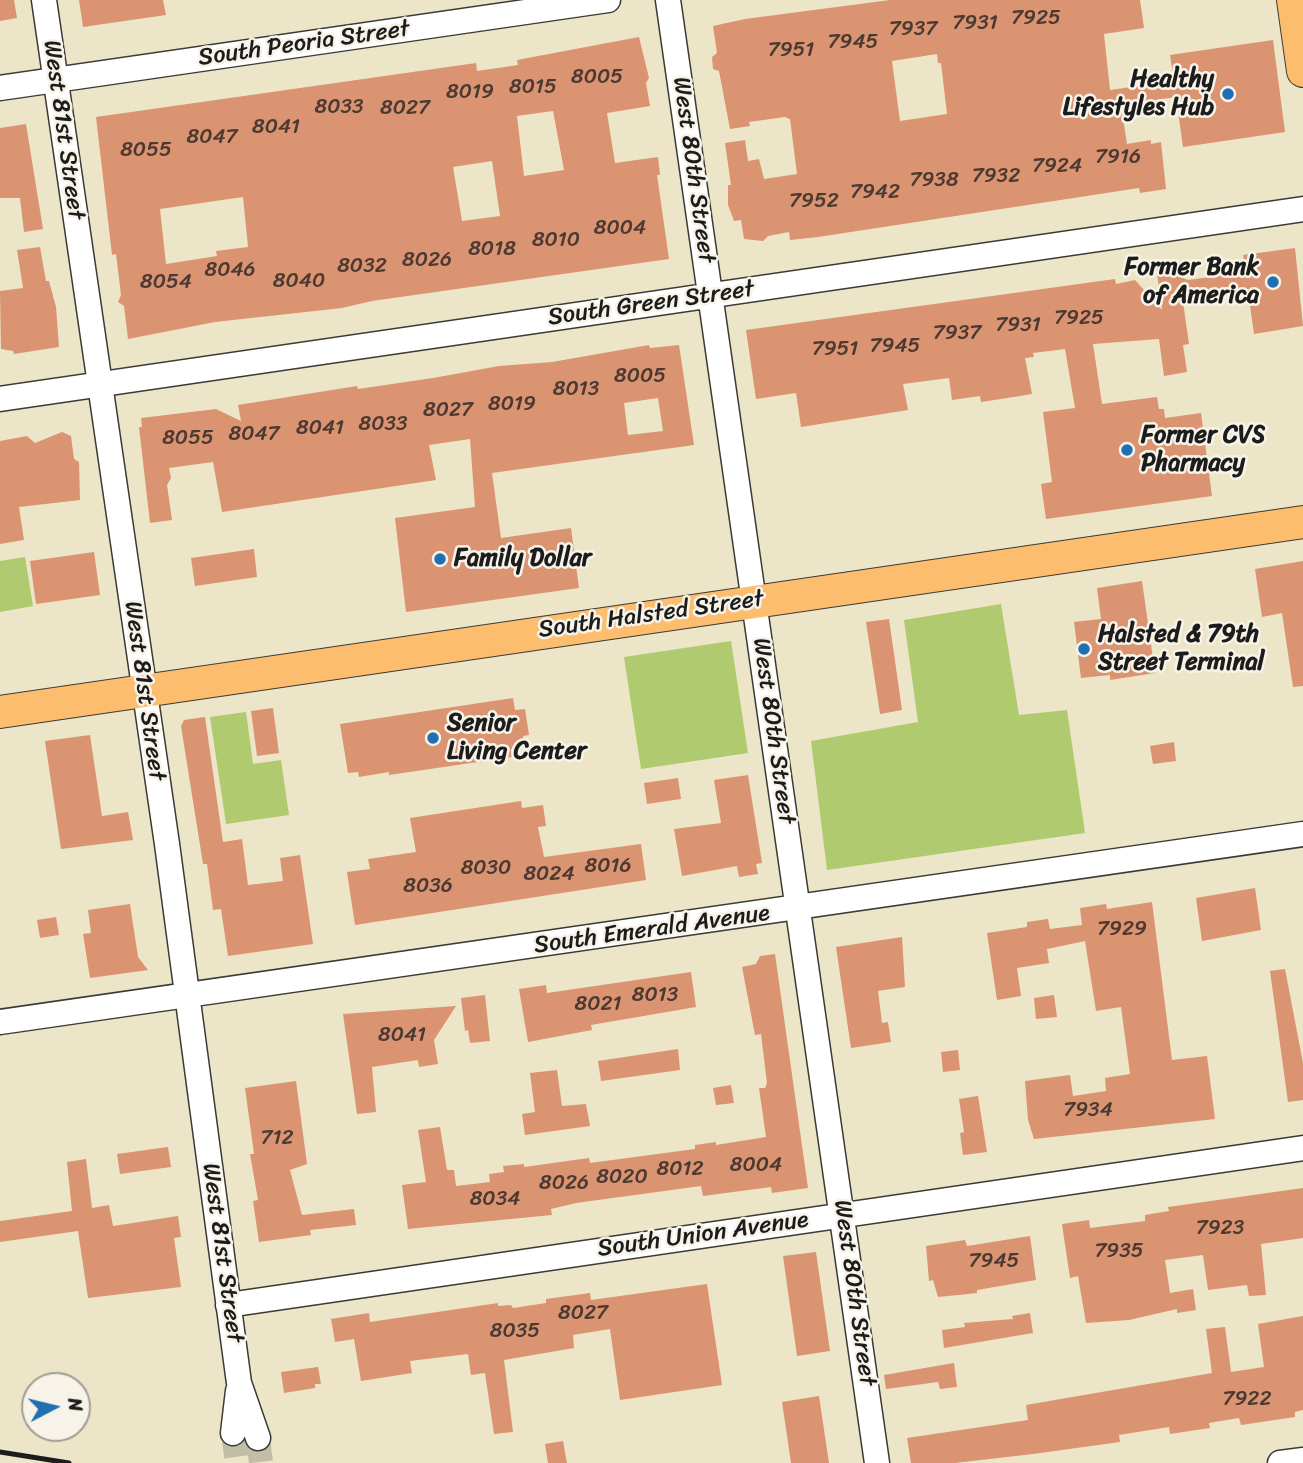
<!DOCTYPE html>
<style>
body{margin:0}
#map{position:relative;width:1303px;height:1463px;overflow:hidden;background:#ece5c7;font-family:Sriracha,sans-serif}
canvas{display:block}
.north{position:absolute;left:21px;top:1372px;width:70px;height:70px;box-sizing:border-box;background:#f7f3e8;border:2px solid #9f9d96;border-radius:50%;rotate:83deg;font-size:19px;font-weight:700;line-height:28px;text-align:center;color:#1c1c1c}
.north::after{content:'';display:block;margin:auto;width:24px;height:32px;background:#1f6fb2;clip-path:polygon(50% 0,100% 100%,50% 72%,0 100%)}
</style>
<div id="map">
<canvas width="1303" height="1463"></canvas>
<div class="north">N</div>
</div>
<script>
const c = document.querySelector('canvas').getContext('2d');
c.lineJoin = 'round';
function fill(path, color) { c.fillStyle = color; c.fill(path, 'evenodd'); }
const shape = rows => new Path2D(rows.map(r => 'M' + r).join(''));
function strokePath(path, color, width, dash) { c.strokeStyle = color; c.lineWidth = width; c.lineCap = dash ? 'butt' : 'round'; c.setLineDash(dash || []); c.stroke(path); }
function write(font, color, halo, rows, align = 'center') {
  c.font = font + ' Sriracha,sans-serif'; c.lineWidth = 5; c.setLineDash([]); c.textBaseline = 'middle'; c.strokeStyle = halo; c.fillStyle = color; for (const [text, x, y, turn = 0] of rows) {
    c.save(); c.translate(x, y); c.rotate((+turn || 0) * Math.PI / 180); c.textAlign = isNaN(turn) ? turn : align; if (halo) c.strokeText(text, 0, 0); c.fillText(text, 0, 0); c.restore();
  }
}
fill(shape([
 [25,557,33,606,0,612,0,561],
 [1001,604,1019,715,1067,710,1085,833,827,870,811,741,918,722,904,620],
 [731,641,748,753,641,769,624,657],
 [246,712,253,764,281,760,289,815,226,824,210,717]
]), '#b0ca70');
fill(shape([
 [0,0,14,0,17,18,0,21],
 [79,0,163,0,166,15,83,27],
 [890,0,1140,0,1144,28,1104,34,1110,90,1174,81,1170,55,1273,40,1285,132,1183,147,1176,97,1121,105,1127,144,1151,140,1151,144,1161,142,1166,189,1140,193,1139,188,818,237,790,240,789,232,768,236,763,241,744,239,741,220,734,221,728,205,728,185,731,185,725,143,745,140,748,161,759,159,764,179,797,174,790,119,785,117,749,122,750,126,730,129,719,71,713,69,712,57,717,53,713,26,745,19],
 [937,54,938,63,941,63,947,114,900,121,892,61],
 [639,37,649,78,646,83,650,106,607,113,615,163,658,157,660,175,657,175,669,259,372,301,342,308,215,322,128,339,124,306,118,302,121,295,116,254,112,255,96,117,476,63,477,71,518,65,517,60],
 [553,111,564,170,524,176,517,116],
 [492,161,500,216,462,221,453,167],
 [243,197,248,247,216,251,217,256,166,264,160,209],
 [26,124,43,229,24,232,20,198,0,198,0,128],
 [40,247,46,281,49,281,56,307,59,347,14,354,13,351,1,349,0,291,23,288,17,250],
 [1295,248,1303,326,1254,334,1248,292,1183,302,1189,344,1183,345,1187,372,1164,376,1159,339,1093,344,1102,404,1157,397,1159,409,1164,409,1165,418,1201,413,1212,496,1046,519,1041,484,1052,482,1043,412,1075,408,1065,349,1033,353,1034,357,1025,358,1032,394,1001,399,981,402,980,396,952,400,949,378,903,384,908,410,801,427,796,393,756,399,746,330,1115,279,1116,284,1135,280,1162,310,1156,267,1188,280,1246,272,1243,255],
 [649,345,650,348,679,345,694,445,492,473,501,538,571,528,579,588,406,612,395,518,475,507,470,439,429,445,436,480,222,512,213,462,169,468,171,478,167,485,172,520,150,523,139,427,142,427,141,418,216,409,241,421,238,405,357,386,358,389,433,378,499,366,552,362],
 [658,398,663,431,628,435,624,403],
 [62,432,71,436,74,459,79,462,80,500,19,507,24,540,0,544,0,441,27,436,35,443],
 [254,549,257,577,195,586,191,558],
 [94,552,100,595,36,604,30,561],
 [1303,561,1303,686,1293,687,1282,613,1262,617,1255,569],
 [1142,581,1155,673,1110,680,1110,675,1081,678,1074,622,1101,619,1097,588],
 [889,619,902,710,880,714,866,622],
 [513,698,515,710,525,709,529,735,523,736,524,740,519,741,521,748,511,749,512,757,389,775,389,772,359,777,358,772,348,773,340,724],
 [273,708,279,753,257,756,251,711],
 [205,717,223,842,242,839,248,885,283,881,280,858,300,855,313,944,228,956,221,909,213,910,207,864,203,864,181,726,184,720],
 [90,735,102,816,128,812,133,840,61,849,45,741],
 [1174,742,1176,761,1153,764,1150,746],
 [748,775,762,863,756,864,758,874,739,877,737,866,682,876,674,829,721,823,714,780],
 [678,778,681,799,647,804,644,783],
 [521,801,522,808,543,805,546,826,538,827,544,857,641,844,646,880,355,925,347,872,370,869,368,859,416,852,410,818],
 [1255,888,1261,930,1202,941,1196,898],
 [1152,902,1172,1060,1207,1056,1215,1119,1034,1139,1028,1120,1025,1081,1070,1075,1073,1096,1106,1091,1105,1078,1130,1074,1121,1007,1096,1011,1085,941,1047,949,1049,963,1017,968,1021,996,997,1000,987,933,1027,927,1027,922,1048,919,1050,929,1082,925,1080,908,1106,904,1107,909],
 [130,904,138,957,148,970,90,978,83,934,91,933,88,910],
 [56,917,59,935,40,938,37,920],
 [902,937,905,987,878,991,882,1023,888,1022,891,1042,851,1048,836,947],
 [775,954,808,1188,772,1193,771,1187,703,1196,701,1186,576,1203,551,1209,552,1215,408,1229,402,1185,426,1182,418,1130,440,1127,447,1170,454,1170,456,1186,490,1182,489,1174,504,1172,503,1166,524,1164,524,1167,589,1158,590,1163,695,1149,695,1145,716,1142,716,1145,766,1137,759,1088,765,1088,767,1083,761,1034,755,1035,742,967,756,964,760,956],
 [1285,969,1303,1063,1303,1100,1288,1102,1270,971],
 [691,972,696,1007,591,1025,592,1030,528,1042,519,989,546,985,547,993],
 [485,995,490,1041,470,1043,468,1030,465,1031,461,998],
 [1054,995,1057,1017,1036,1019,1034,998],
 [456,1006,434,1040,438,1064,419,1067,418,1060,372,1067,376,1112,357,1114,343,1014],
 [678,1049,680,1070,601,1081,598,1061],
 [958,1050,960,1070,943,1072,941,1052],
 [557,1070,562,1106,586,1104,590,1126,525,1135,522,1114,535,1112,530,1073],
 [296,1081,307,1164,290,1170,302,1215,354,1209,356,1225,310,1230,311,1235,259,1242,253,1201,258,1200,250,1154,254,1154,245,1088],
 [731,1085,734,1103,716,1105,713,1088],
 [978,1096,987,1152,963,1155,960,1133,964,1132,959,1099],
 [168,1147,171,1167,120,1174,117,1154],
 [86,1159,92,1208,109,1205,113,1226,178,1216,181,1237,174,1238,181,1287,88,1298,78,1231,0,1242,0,1221,72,1211,67,1162],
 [1303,1188,1303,1238,1261,1244,1266,1295,1249,1296,1247,1285,1208,1290,1203,1255,1165,1260,1170,1293,1193,1289,1196,1310,1177,1313,1177,1309,1129,1320,1086,1323,1078,1276,1070,1278,1062,1224,1089,1220,1090,1228,1145,1221,1145,1215,1169,1211,1168,1207],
 [1030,1236,1036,1280,977,1290,977,1293,968,1294,938,1297,933,1280,929,1281,926,1246,965,1240,967,1246],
 [816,1252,830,1351,797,1356,783,1256],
 [707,1284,722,1385,620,1400,610,1329,573,1335,574,1348,504,1360,513,1432,494,1434,485,1373,471,1375,468,1354,410,1361,412,1373,361,1381,354,1339,335,1342,331,1319,369,1313,370,1322,498,1303,498,1306,511,1305,513,1308,546,1303,546,1299,590,1293,591,1300],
 [1030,1313,1033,1333,944,1348,942,1330,965,1327,964,1323,1013,1319,1012,1316],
 [1303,1316,1303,1410,1295,1412,1295,1417,1241,1425,1239,1418,1209,1423,1210,1428,1170,1434,1169,1427,1119,1435,1120,1442,1033,1454,955,1463,911,1463,907,1438,1028,1420,1026,1405,1212,1373,1206,1329,1225,1327,1231,1372,1264,1367,1258,1324],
 [954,1363,957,1387,940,1389,938,1382,886,1389,884,1375],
 [318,1367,321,1384,315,1384,315,1388,284,1393,281,1372],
 [819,1396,829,1463,791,1463,782,1402],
 [563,1441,567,1463,548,1463,545,1444]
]), '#db9472');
strokePath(shape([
 [233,1433,237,1463],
 [258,1438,261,1463]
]), '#c2bda5', 24, [24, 12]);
const minor = shape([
 [44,0,167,844,239,1383,258,1438],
 [668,0,877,1463],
 [0,88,608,0],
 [0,399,1303,209],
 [0,1022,1303,834],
 [228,1305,1303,1148],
 [233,1433,238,1391],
 [1280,1463,1303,1460]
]);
const major = shape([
 [1293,0,1303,71],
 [0,712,1303,522]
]);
strokePath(minor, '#3b3a36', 27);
strokePath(major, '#3b3a36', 34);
strokePath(minor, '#fff', 24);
strokePath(major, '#fcbd6f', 32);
strokePath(shape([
 [0,1452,69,1463]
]), '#1c1c1c', 5);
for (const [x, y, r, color] of [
 [1228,94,7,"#1f6fb2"],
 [1273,282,7,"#1f6fb2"],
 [1127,450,7,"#1f6fb2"],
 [440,559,7,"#1f6fb2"],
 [1084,649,7,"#1f6fb2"],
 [433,738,7,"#1f6fb2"]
]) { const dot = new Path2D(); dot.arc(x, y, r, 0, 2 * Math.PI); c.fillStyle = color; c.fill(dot); strokePath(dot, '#f7f3e8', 2.5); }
write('21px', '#4c3a32', null, [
 ["7925",1036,19],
 ["7931",975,24],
 ["7937",913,30],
 ["7945",853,43],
 ["7951",791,51],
 ["8005",597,78],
 ["8015",533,88],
 ["8019",470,93],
 ["8033",339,108],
 ["8027",405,109],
 ["8041",276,128],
 ["8047",212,138],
 ["8055",146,151],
 ["7916",1118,158],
 ["7924",1057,167],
 ["7932",996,177],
 ["7938",934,181],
 ["7942",875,193],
 ["7952",814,202],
 ["8004",620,229],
 ["8010",556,241],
 ["8018",492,250],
 ["8026",427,261],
 ["8032",362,267],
 ["8046",230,271],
 ["8040",299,282],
 ["8054",166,283],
 ["7925",1079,319],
 ["7931",1018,326],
 ["7937",957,334],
 ["7945",895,347],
 ["7951",835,350],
 ["8005",640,377],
 ["8013",576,390],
 ["8019",512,405],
 ["8027",448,411],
 ["8033",383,425],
 ["8041",320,429],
 ["8047",254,435],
 ["8055",188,439],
 ["8016",608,867],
 ["8030",486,869],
 ["8024",549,875],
 ["8036",428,887],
 ["7929",1122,930],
 ["8013",655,996],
 ["8021",598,1005],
 ["8041",402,1036],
 ["7934",1088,1111],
 ["712",277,1139],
 ["8004",756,1166],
 ["8012",680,1170],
 ["8020",622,1178],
 ["8026",564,1184],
 ["8034",495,1200],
 ["7923",1220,1229],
 ["7935",1119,1252],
 ["7945",994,1262],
 ["8027",583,1314],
 ["8035",515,1332],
 ["7922",1247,1400]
]);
write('24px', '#1c1c1c', '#f7f3e8', [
 ["South Peoria Street",304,44,-8],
 ["West 81st Street",63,130,82],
 ["West 80th Street",693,170,82],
 ["South Green Street",651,304,-8],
 ["South Halsted Street",651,615,-8],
 ["West 81st Street",144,691,82],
 ["West 80th Street",773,731,82],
 ["South Emerald Avenue",652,930,-8],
 ["South Union Avenue",703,1235,-8],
 ["West 81st Street",222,1253,82],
 ["West 80th Street",854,1293,82]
]);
write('bold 24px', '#1c1c1c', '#f7f3e8', [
 ["Healthy",1214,80,"right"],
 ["Lifestyles Hub",1214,108,"right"],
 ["Former Bank",1259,268,"right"],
 ["of America",1259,296,"right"],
 ["Former CVS",1141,436],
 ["Pharmacy",1141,464],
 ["Family Dollar",454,559],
 ["Halsted & 79th",1098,635],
 ["Street Terminal",1098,663],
 ["Senior",447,724],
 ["Living Center",447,752]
], 'left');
</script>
